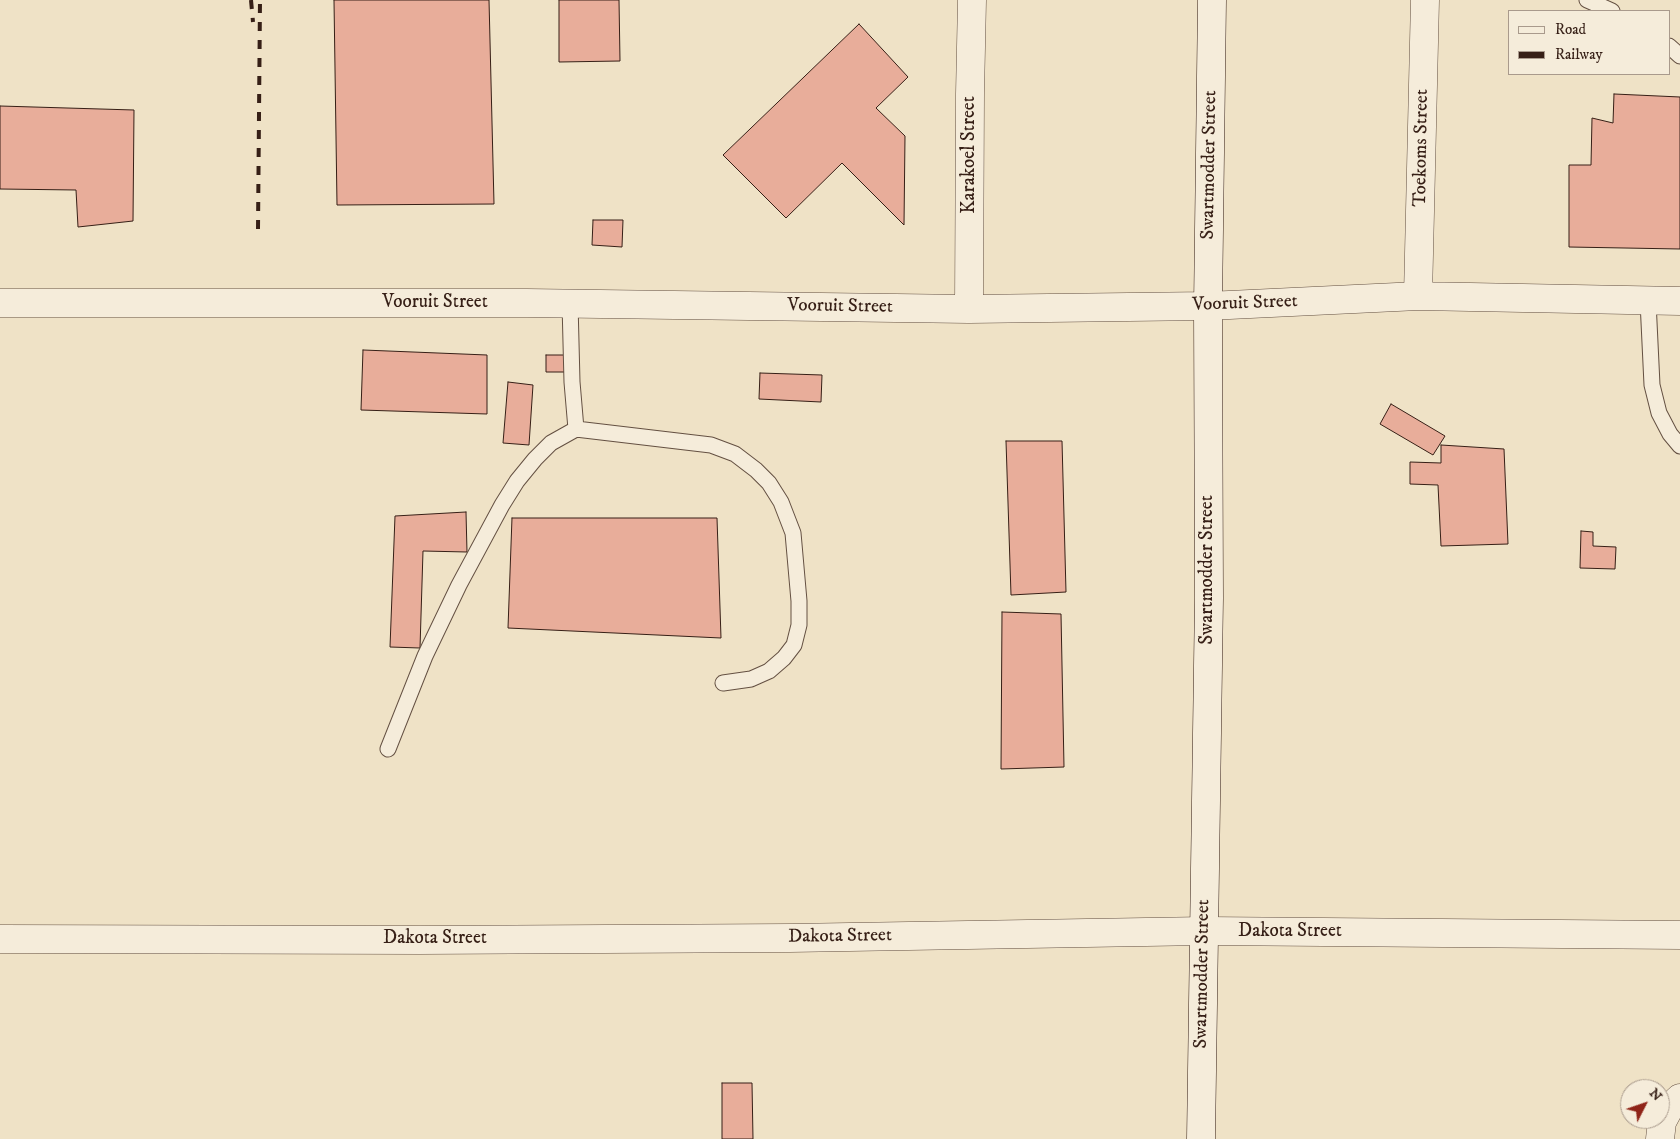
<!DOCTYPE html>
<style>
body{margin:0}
#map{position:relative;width:1680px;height:1139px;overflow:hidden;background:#efe2c6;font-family:"IM FELL DW Pica",serif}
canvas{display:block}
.legend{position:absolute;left:1508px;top:10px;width:162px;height:65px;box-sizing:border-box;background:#f5ecda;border:1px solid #a99a8c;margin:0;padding:6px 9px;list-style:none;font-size:15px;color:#361f16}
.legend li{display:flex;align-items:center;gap:10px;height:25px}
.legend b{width:25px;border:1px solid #a99a8c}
.north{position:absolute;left:1620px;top:1079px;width:50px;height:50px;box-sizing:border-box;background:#f5ecda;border:1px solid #a99a8c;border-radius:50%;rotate:49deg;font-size:14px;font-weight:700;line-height:20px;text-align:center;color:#361f16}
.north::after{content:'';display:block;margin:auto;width:18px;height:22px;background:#8f2418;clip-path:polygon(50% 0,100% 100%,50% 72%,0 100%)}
</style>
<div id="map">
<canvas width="1680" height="1139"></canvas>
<ul class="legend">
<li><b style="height:6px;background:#f5ecda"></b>Road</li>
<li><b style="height:6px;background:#361f16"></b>Railway</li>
</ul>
<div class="north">N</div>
</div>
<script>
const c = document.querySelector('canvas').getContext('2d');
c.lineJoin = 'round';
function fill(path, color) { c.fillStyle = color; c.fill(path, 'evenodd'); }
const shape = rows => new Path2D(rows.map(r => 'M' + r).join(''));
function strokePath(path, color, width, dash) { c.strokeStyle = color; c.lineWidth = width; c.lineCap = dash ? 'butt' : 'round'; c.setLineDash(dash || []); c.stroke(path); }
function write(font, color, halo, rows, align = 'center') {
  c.font = font + ' "IM FELL DW Pica",serif'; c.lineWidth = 4; c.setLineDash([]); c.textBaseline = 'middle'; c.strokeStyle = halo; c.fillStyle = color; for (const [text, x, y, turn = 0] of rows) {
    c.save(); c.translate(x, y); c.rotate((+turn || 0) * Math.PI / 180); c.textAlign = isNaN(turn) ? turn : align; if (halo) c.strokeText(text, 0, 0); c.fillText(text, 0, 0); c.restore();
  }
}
const building = shape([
 [334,0,489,0,494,204,337,205,334,0],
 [559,0,619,0,620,61,559,62,559,0],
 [859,24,908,77,876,108,905,136,904,225,842,163,786,218,723,155,859,24],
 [1614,94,1680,97,1680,249,1569,247,1569,165,1591,165,1592,118,1613,123,1614,94],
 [0,106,134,110,133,221,78,227,76,190,0,189,0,106],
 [593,220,623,220,622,247,592,245,593,220],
 [363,350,487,355,487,414,361,410,363,350],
 [546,355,566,355,566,372,546,372,546,355],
 [760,373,822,375,821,402,759,399,760,373],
 [508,382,533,385,529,445,503,443,508,382],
 [1391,404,1445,436,1433,455,1380,424,1391,404],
 [1006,441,1062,441,1066,592,1011,595,1006,441],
 [1441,445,1504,449,1508,544,1441,546,1438,485,1410,484,1410,462,1441,463,1441,445],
 [466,512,467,552,423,551,420,648,390,647,395,516,466,512],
 [512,518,717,518,721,638,508,628,512,518],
 [1581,531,1593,532,1593,546,1616,547,1615,569,1580,568,1581,531],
 [1002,612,1061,614,1064,767,1001,769,1002,612],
 [722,1083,752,1083,753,1139,722,1139,722,1083]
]);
fill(building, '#e8ad9a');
strokePath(building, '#361f16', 1);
const service = shape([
 [1587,0,1612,11],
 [1669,46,1680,56],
 [1648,301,1652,385,1659,413,1670,434,1680,446],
 [570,303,572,382,576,429,711,445,735,454,756,470,769,483,781,502,793,533,799,601,799,625,794,645,784,658,769,671,751,679,723,683],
 [388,749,425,656,459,585,502,505,517,481,535,459,551,443,576,429]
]);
const minor = shape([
 [1418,296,1425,0],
 [0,303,527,303,969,309,1208,306,1418,296,1680,301],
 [969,309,970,94,972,0],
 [1660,1139,1662,1122,1670,1107,1680,1098]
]);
const tertiary = shape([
 [0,939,420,940,790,938,1205,931,1680,935]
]);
const secondary = shape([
 [1201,1139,1209,598,1208,306,1212,0]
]);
strokePath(service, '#645042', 17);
strokePath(minor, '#645042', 29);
strokePath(tertiary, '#645042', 29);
strokePath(secondary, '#361f16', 29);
strokePath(service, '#f5ecda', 15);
strokePath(minor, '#f5ecda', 28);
strokePath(tertiary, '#f5ecda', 28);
strokePath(secondary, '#f5ecda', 28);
strokePath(shape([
 [251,0,253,22],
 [258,229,260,0]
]), '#361f16', 4, [9, 9]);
write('19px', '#361f16', '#f5ecda', [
 ["Toekoms Street",1422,148,-89],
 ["Karakoel Street",970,155,-90],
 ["Swartmodder Street",1210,165,-89],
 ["Vooruit Street",435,303],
 ["Vooruit Street",1245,304,-2],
 ["Vooruit Street",840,307,1],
 ["Swartmodder Street",1208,570,-90],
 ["Dakota Street",1290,932],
 ["Dakota Street",840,937,-1],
 ["Dakota Street",435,939],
 ["Swartmodder Street",1203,974,-89]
]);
</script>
